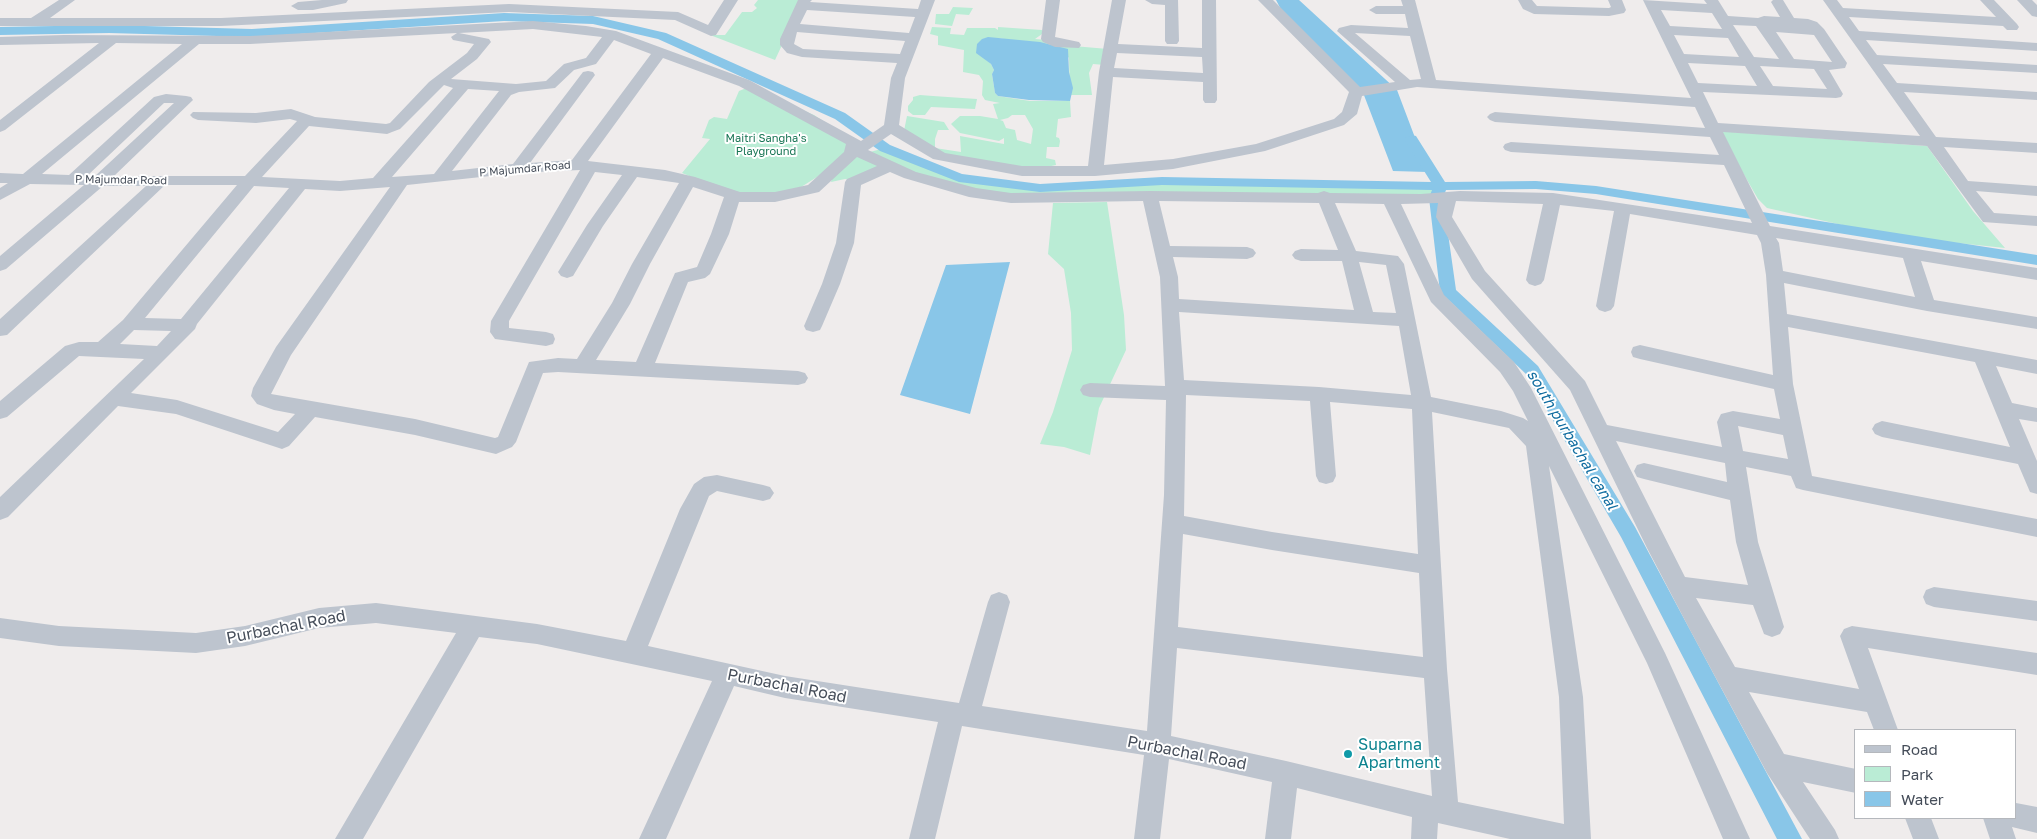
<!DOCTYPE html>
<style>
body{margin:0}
#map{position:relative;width:2037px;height:839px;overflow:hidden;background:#efecec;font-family:"Golos Text",sans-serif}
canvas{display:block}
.legend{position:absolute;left:1854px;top:729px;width:162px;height:90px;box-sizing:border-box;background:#fff;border:1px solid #b5b8bd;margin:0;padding:6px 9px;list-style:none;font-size:15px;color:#454d59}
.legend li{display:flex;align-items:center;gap:10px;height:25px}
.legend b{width:25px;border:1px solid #b5b8bd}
</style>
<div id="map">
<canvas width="2037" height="839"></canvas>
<ul class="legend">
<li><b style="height:6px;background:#bdc4ce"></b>Road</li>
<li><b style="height:14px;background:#baecd5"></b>Park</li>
<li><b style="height:14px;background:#89c6e8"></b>Water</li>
</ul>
</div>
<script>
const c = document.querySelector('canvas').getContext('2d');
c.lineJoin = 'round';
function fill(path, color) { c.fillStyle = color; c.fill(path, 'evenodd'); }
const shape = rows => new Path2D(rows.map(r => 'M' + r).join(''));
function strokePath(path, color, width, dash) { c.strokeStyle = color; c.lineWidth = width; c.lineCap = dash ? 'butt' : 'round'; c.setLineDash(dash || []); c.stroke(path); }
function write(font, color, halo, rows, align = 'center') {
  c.font = font + ' "Golos Text",sans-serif'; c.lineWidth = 4; c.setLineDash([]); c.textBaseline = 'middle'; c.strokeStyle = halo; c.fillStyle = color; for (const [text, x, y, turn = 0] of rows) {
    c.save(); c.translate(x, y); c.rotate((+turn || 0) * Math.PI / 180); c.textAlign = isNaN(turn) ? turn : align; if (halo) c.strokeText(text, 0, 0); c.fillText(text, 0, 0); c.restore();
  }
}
fill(shape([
 [758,0,803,0,775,60,710,35,725,35,742,12,752,12,757,8,754,5],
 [953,7,973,8,969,15,956,14,952,26,935,24,936,14,949,14],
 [932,27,951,28,950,34,964,35,967,28,995,28,998,30,998,27,1042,30,1042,34,1035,39,1061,41,1073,46,1108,49,1105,65,1093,64,1089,73,1092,95,1070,95,1069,58,1058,46,997,38,982,39,982,56,991,64,994,70,992,74,995,93,998,96,1030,101,1070,101,1071,117,1058,119,1056,137,1059,138,1060,141,1059,147,1047,147,1046,158,1055,160,1056,165,1032,170,941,154,904,131,907,116,944,122,949,130,938,130,935,139,935,148,961,152,960,136,1004,144,1004,138,999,141,960,133,951,124,960,116,980,116,998,119,993,104,1000,103,985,100,982,95,983,81,979,75,963,72,964,50,938,45,938,36,930,34],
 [1012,115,1025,115,1033,129,1031,144,1017,140,1015,130,1006,128,1003,121,1000,120,1008,118],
 [749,87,814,115,834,128,858,150,890,166,852,180,845,179,831,182,836,165,798,189,777,193,728,192,682,173,710,139,702,138,709,120,714,117,727,119,739,91],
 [920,95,933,96,977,99,975,109,931,107,925,115,913,115,908,111,908,106,913,100,913,97],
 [1719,131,1927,146,1973,211,2005,248,1891,236,1767,208,1758,199],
 [885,148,959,178,1040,188,1162,181,1441,186,1430,196,1008,196,916,177,870,152],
 [1107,202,1124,315,1126,350,1099,408,1090,455,1064,447,1040,444,1053,412,1072,350,1071,313,1064,269,1048,254,1053,203]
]), '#baecd5');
fill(shape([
 [1276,0,1299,0,1397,90,1428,172,1393,171,1362,90,1287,21],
 [988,37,1040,42,1068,49,1069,72,1073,88,1070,101,1029,100,998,96,995,93,992,74,994,70,991,64,976,53,977,44,982,39],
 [1010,262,970,414,900,395,946,265]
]), '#89c6e8');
fill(shape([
 [504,13,593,16,666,33,845,113,890,145,962,174,1040,184,1162,177,1431,182,1404,139,1411,135,1416,136,1445,182,1536,181,1596,186,2037,255,2037,265,1596,194,1536,189,1446,190,1443,198,1456,290,1538,366,1635,527,1802,839,1777,839,1621,537,1526,374,1440,292,1429,198,1432,190,1162,185,1040,192,959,182,880,151,835,119,658,39,593,24,504,21,252,37,109,33,0,35,0,27,109,25,252,29,504,13]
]), '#89c6e8');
fill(shape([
 [59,0,75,0,50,18,221,18,509,4,678,12,708,25,724,0,738,0,716,35,711,36,675,20,509,12,221,26,0,26,0,18,31,18,59,0],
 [322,0,348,0,346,3,313,10,298,10,291,6,298,2,322,0],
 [798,0,812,0,810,2,918,9,921,0,935,0,905,78,899,125,945,153,1022,166,1088,166,1099,72,1112,0,1126,0,1118,44,1202,48,1202,0,1216,0,1217,100,1215,103,1205,103,1203,100,1203,82,1113,77,1104,165,1173,159,1256,144,1334,119,1342,112,1349,92,1258,0,1273,0,1360,87,1395,82,1337,31,1339,28,1351,25,1408,28,1405,14,1376,14,1369,10,1376,6,1403,6,1401,0,1415,0,1436,80,1691,98,1643,0,1707,4,1704,0,1718,0,1728,16,1758,18,1764,16,1780,17,1771,2,1773,0,1783,0,1794,18,1808,19,1817,22,1824,29,1847,63,1845,68,1829,70,1843,94,1841,97,1836,98,1703,92,1718,123,1920,136,1823,0,1837,0,1843,8,1996,17,1980,0,1994,0,2017,24,2019,27,2017,30,2007,30,2003,26,1849,17,1859,31,2037,43,2037,51,1866,40,1877,55,2037,65,2037,73,1883,64,1897,83,2037,92,2037,100,1904,92,1936,137,2037,143,2037,153,1944,147,1968,181,2037,186,2037,196,1976,191,1994,213,2037,216,2037,226,1983,222,1927,146,1723,132,1770,226,2037,268,2037,280,1921,261,1934,300,2037,317,2037,329,1927,311,1784,283,1787,314,2037,360,2037,374,1996,366,2012,403,2037,408,2037,422,2019,419,2037,461,2037,494,2030,492,2018,464,1882,437,1875,434,1872,429,1875,424,1882,421,2010,447,1975,362,1788,327,1793,384,1812,476,2037,519,2037,537,1803,490,1796,488,1791,476,1746,467,1758,542,1784,627,1780,634,1772,637,1764,634,1753,605,1696,598,1735,667,1859,689,1840,636,1844,629,1852,626,2037,653,2037,675,1868,648,1898,730,1874,730,1867,712,1749,692,1784,754,1856,769,1856,793,1803,782,1835,830,1839,839,1810,839,1767,773,1690,630,1647,548,1570,390,1472,279,1436,217,1438,203,1401,204,1444,295,1514,362,1531,388,1665,653,1750,839,1723,839,1647,663,1549,466,1583,697,1591,839,1510,839,1438,823,1437,839,1411,839,1412,817,1297,788,1291,839,1265,839,1272,782,1169,759,1160,839,1134,839,1144,755,962,726,935,839,909,839,938,722,785,698,734,686,666,839,639,839,712,681,537,644,479,637,363,839,335,839,456,633,376,623,319,628,245,646,196,653,59,646,0,638,0,618,59,626,196,633,245,626,319,608,376,603,537,624,626,641,680,509,694,484,704,477,717,475,763,485,770,487,774,493,770,499,763,501,717,491,709,496,648,646,785,676,959,703,988,602,991,595,999,592,1007,595,1010,602,982,706,1147,731,1164,495,1166,400,1090,397,1083,395,1080,390,1083,385,1090,383,1165,386,1160,277,1143,201,1011,203,969,197,904,178,890,172,861,185,854,243,840,284,822,326,820,330,813,332,806,330,804,326,822,284,836,243,845,182,847,179,877,166,857,157,819,192,775,202,739,202,729,234,710,274,705,278,688,282,655,363,798,371,805,373,808,378,805,383,798,385,558,372,543,373,516,442,512,447,496,454,415,435,315,417,289,446,282,449,176,414,118,406,8,517,0,520,0,497,144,359,79,356,7,417,0,419,0,401,65,346,79,342,98,342,123,320,237,185,165,185,7,335,0,336,0,319,146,186,103,186,6,269,0,271,0,256,84,185,30,184,0,200,0,188,8,183,0,183,0,173,23,174,182,44,116,43,5,130,0,132,0,120,99,43,0,45,0,37,64,35,250,36,533,21,586,26,616,31,749,80,861,141,884,125,891,78,897,63,802,57,787,53,780,45,780,39,798,0],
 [807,10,915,17,909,33,800,24,807,10],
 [1661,10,1712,13,1722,29,1670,26,1661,10],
 [1733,25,1756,26,1779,59,1754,57,1733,25],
 [533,29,602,37,586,58,564,64,546,81,516,84,451,79,477,59,491,42,489,39,459,33,533,29],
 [797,32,905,41,900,54,803,49,794,44,797,32],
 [1776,32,1814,35,1832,62,1794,59,1776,32],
 [457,33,451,37,453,40,474,44,467,53,429,82,390,123,386,124,315,117,291,109,256,113,193,112,190,115,193,118,198,120,256,123,290,119,297,121,245,176,114,176,193,100,191,97,186,96,166,94,154,97,69,175,42,174,199,44,250,44,457,33],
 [1355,33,1410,36,1421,79,1410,80,1355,33],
 [1674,35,1728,38,1739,57,1684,54,1674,35],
 [614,40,651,54,572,160,530,163,595,75,593,72,588,71,583,72,513,164,452,171,511,95,519,92,555,88,574,70,596,64,614,40],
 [1117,53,1202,57,1203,73,1114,68,1117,53],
 [663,58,739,86,846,144,844,152,808,185,775,192,740,192,695,177,665,170,588,161,663,58],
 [1688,63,1745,66,1757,86,1698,83,1688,63],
 [1760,66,1814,69,1827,89,1773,86,1760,66],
 [444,85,453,88,373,178,340,181,262,177,309,126,387,134,392,132,400,129,444,85],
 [1417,87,1695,107,1705,128,1495,112,1490,114,1487,117,1490,120,1495,122,1710,137,1719,155,1511,142,1505,144,1503,147,1505,150,1511,152,1724,165,1752,223,1553,193,1460,191,1421,194,1330,193,1324,191,1318,193,1150,191,1011,193,976,188,916,172,868,150,891,134,933,159,1022,176,1095,176,1173,169,1265,151,1344,125,1357,114,1362,96,1417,87],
 [468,89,499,91,434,174,392,177,468,89],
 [164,103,174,103,95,176,87,176,164,103],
 [580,170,491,321,490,332,495,339,546,346,553,344,555,339,553,334,546,332,509,328,509,321,595,172,622,175,587,225,558,272,561,276,567,278,573,276,603,226,637,177,679,183,632,264,612,303,577,359,558,358,529,362,498,437,495,438,415,419,271,394,291,355,407,185,518,173,580,170],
 [254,186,289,188,181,319,145,318,254,186],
 [390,187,276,347,253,388,251,396,257,404,274,410,295,414,278,432,177,400,131,393,195,329,197,324,305,189,340,191,390,187],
 [693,187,724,197,711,234,697,267,675,273,636,362,596,360,630,304,650,264,693,187],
 [1159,201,1319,203,1338,250,1301,249,1295,251,1292,255,1295,259,1301,261,1342,261,1354,310,1179,299,1178,277,1173,257,1247,259,1253,257,1256,253,1253,249,1247,247,1170,246,1159,201],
 [1456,201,1543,204,1526,280,1529,284,1535,286,1541,284,1544,280,1560,205,1614,211,1596,306,1599,310,1605,312,1611,310,1614,306,1630,214,1757,235,1761,243,1766,275,1773,375,1640,345,1633,347,1631,352,1633,357,1640,359,1774,389,1780,419,1733,411,1721,414,1717,422,1722,447,1607,425,1585,381,1485,271,1452,217,1456,201],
 [1335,203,1384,204,1431,302,1500,372,1513,391,1528,421,1523,418,1501,411,1431,397,1404,264,1398,256,1356,251,1335,203],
 [1776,238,1903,258,1915,297,1783,271,1779,243,1776,238],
 [1359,262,1386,265,1396,313,1373,312,1359,262],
 [1179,312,1399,326,1411,395,1319,387,1184,380,1179,312],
 [134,330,171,331,157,346,120,344,134,330],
 [1186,395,1310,401,1316,476,1319,482,1326,484,1333,482,1336,476,1330,402,1412,409,1418,554,1272,532,1184,516,1186,395],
 [1432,412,1509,428,1526,446,1559,697,1564,824,1458,802,1447,669,1432,412],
 [1738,426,1783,435,1788,459,1743,451,1738,426],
 [1616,441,1725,463,1727,482,1644,463,1637,465,1634,471,1637,477,1644,479,1730,500,1736,542,1748,585,1685,577,1616,441],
 [1183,534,1272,550,1419,573,1423,657,1178,627,1183,534],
 [1177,648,1424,678,1432,796,1286,761,1171,736,1177,648],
 [1046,0,1060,0,1055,37,1079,42,1081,45,1079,48,1055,47,1043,42,1041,39,1046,0],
 [1145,0,1178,0,1179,41,1177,44,1167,44,1165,41,1165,5,1152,4,1145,0],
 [1518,0,1532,0,1537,6,1609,8,1611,7,1608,0,1622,0,1626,10,1624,13,1609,16,1534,14,1523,9,1518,0],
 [2017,0,2032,0,2037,5,2037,17,2032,16,2017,0],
 [1934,587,2037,601,2037,621,1934,607,1926,604,1923,597,1926,590,1934,587],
 [2016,803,2037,807,2037,833,2012,827,2016,839,1990,839,1983,818,2016,818,2016,803],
 [1905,818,1931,818,1939,839,1913,839,1905,818]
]), '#bdc4ce');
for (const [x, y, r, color] of [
 [1348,754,5,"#0f9aa8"]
]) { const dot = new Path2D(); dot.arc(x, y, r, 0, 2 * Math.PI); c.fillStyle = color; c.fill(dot); strokePath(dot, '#fff', 2); }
write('11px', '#197655', '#fff', [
 ["Maitri Sangha's",766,139],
 ["Playground",766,152]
]);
write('11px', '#454d59', '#fff', [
 ["P Majumdar Road",525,169,-5],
 ["P Majumdar Road",121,180,1]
]);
write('italic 15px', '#116da0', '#fff', [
 ["south purbachal canal",1572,440,59]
]);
write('16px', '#454d59', '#fff', [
 ["Purbachal Road",286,627,-11],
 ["Purbachal Road",787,686,11],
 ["Purbachal Road",1187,753,11]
]);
write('16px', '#0d838f', '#fff', [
 ["Suparna",1358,745],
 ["Apartment",1358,763]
], 'left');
</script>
